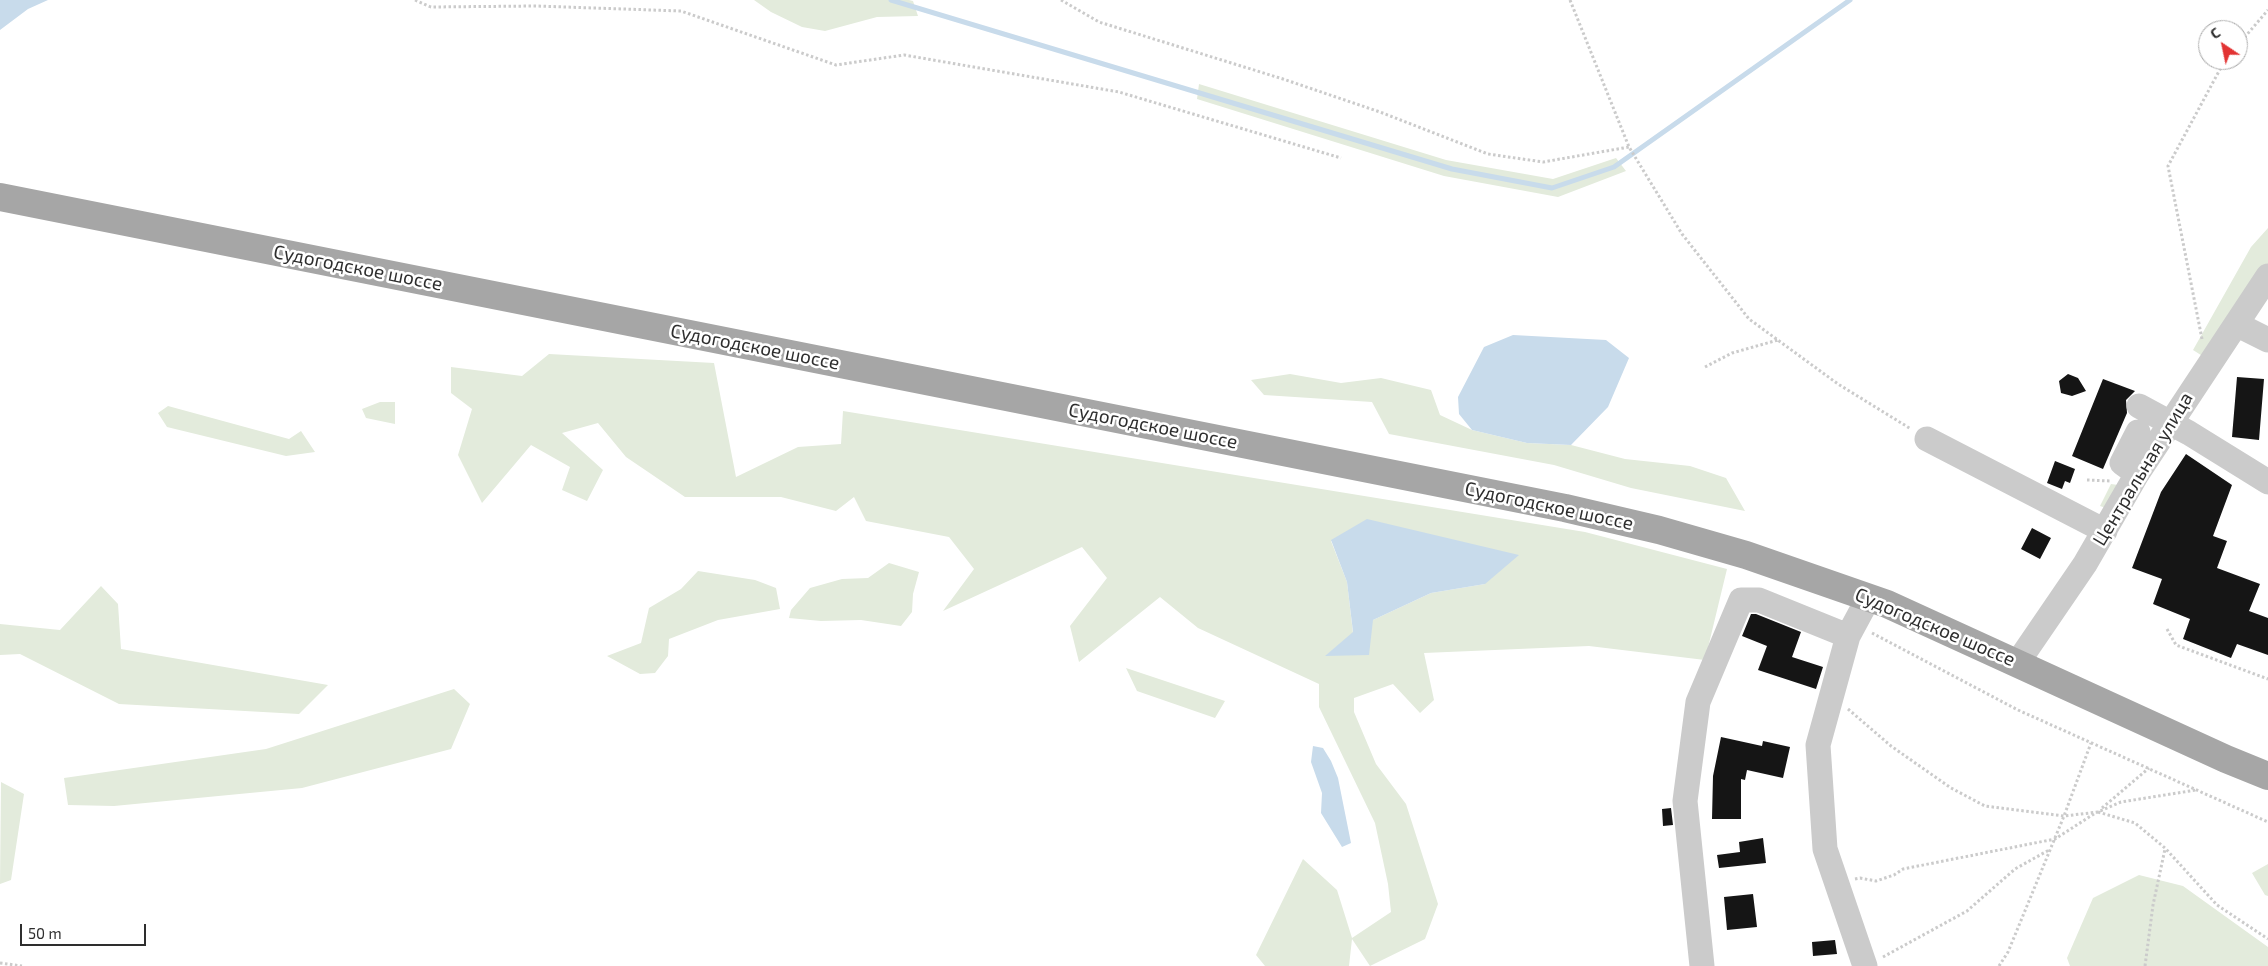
<!DOCTYPE html>
<meta charset="utf-8">
<style>
body{margin:0}
#map{position:relative;width:2268px;height:966px;overflow:hidden;background:#fff;font-family:"Exo 2",sans-serif}
canvas{display:block}
.north{position:absolute;left:2198px;top:20px;width:50px;height:50px;box-sizing:border-box;background:#fff;border:1px solid #ababab;border-radius:50%;rotate:326deg;font-size:14px;font-weight:700;line-height:20px;text-align:center;color:#2e2e2e}
.north::after{content:'';display:block;margin:auto;width:18px;height:22px;background:#e23333;clip-path:polygon(50% 0,100% 100%,50% 72%,0 100%)}
.scale{position:absolute;left:20px;top:924px;width:126px;height:22px;box-sizing:border-box;border:2px solid #2e2e2e;border-top:0;padding-left:6px;font-size:15px;line-height:18px;white-space:nowrap;color:#2e2e2e;-webkit-text-stroke:4px #fff;paint-order:stroke}
</style>
<div id="map">
<canvas width="2268" height="966"></canvas>
<div class="north">С</div>
<div class="scale">50 m</div>
</div>
<script>
const c = document.querySelector('canvas').getContext('2d');
c.lineJoin = 'round';
function fill(path, color) { c.fillStyle = color; c.fill(path, 'evenodd'); }
const shape = rows => new Path2D(rows.map(r => 'M' + r).join(''));
function strokePath(path, color, width, dash) { c.strokeStyle = color; c.lineWidth = width; c.lineCap = dash ? 'butt' : 'round'; c.setLineDash(dash || []); c.stroke(path); }
function write(font, color, halo, rows, align = 'center') {
  c.font = font + ' "Exo 2",sans-serif'; c.lineWidth = 5; c.setLineDash([]); c.textBaseline = 'middle'; c.strokeStyle = halo; c.fillStyle = color; for (const [text, x, y, turn = 0] of rows) {
    c.save(); c.translate(x, y); c.rotate((+turn || 0) * Math.PI / 180); c.textAlign = isNaN(turn) ? turn : align; if (halo) c.strokeText(text, 0, 0); c.fillText(text, 0, 0); c.restore();
  }
}
fill(shape([
 [754,0,909,0,913,1,918,16,877,17,825,31,802,27,771,12],
 [1199,84,1446,160,1553,179,1616,158,1626,171,1558,197,1444,176,1197,99],
 [2268,228,2268,265,2204,357,2193,350,2251,247],
 [549,354,714,363,736,477,798,447,841,444,843,411,1585,532,1727,569,1705,660,1589,646,1424,653,1434,700,1420,713,1393,684,1354,698,1354,712,1376,764,1406,804,1438,904,1425,939,1370,966,1352,939,1349,966,1265,966,1256,955,1303,859,1337,890,1352,938,1391,912,1388,884,1375,823,1319,707,1319,684,1198,628,1160,597,1079,662,1070,626,1107,578,1082,547,943,611,974,569,949,537,866,521,854,497,836,511,781,497,685,497,626,457,598,423,562,433,603,470,587,501,562,490,570,467,531,445,482,503,458,455,472,409,451,393,451,367,522,376],
 [1331,541,1485,584,1431,593,1373,620,1326,656,1353,633,1347,582],
 [1290,374,1341,383,1381,378,1431,390,1440,415,1472,430,1527,443,1571,445,1625,459,1690,466,1726,478,1745,511,1631,488,1554,465,1389,434,1372,402,1264,395,1251,380],
 [380,402,395,402,395,424,366,418,362,409],
 [168,406,289,439,301,431,315,452,286,456,167,427,158,413],
 [2111,484,2118,485,2106,508,2100,506],
 [889,563,919,572,913,594,912,612,901,626,861,620,821,621,789,618,791,610,810,588,842,579,868,578],
 [698,571,755,580,776,588,780,609,718,620,669,639,668,656,655,673,640,674,607,656,641,643,649,608,681,589],
 [101,586,118,604,121,649,328,685,299,714,119,704,20,654,0,655,0,624,60,630],
 [1126,668,1225,701,1215,718,1137,691],
 [454,689,470,704,451,749,302,788,114,806,68,805,64,778,266,749],
 [1,782,24,794,11,880,0,884],
 [2268,864,2268,896,2265,895,2252,873],
 [2139,875,2183,886,2268,947,2268,966,2070,966,2067,958,2093,898]
]), '#e3ebdc');
fill(shape([
 [0,0,48,0,28,9,0,30],
 [1513,335,1606,340,1629,358,1608,407,1571,445,1527,443,1472,430,1459,414,1458,397,1484,347],
 [1367,519,1519,555,1485,584,1431,593,1373,620,1369,655,1325,656,1353,632,1347,582,1331,540],
 [1313,746,1323,748,1331,761,1338,778,1351,843,1342,847,1321,813,1322,793,1311,762]
]), '#c8dbeb');
strokePath(shape([
 [891,0,1452,169,1552,188,1614,167,1850,0]
]), '#c8dbeb', 5);
fill(shape([
 [2068,374,2078,378,2086,391,2072,396,2061,393,2059,381],
 [2237,377,2264,379,2259,440,2232,437],
 [2103,379,2135,391,2126,400,2127,413,2103,469,2072,456],
 [2186,454,2232,485,2213,536,2227,541,2217,568,2260,584,2249,611,2268,618,2268,655,2237,644,2231,658,2183,639,2190,619,2153,604,2162,579,2132,568,2161,492],
 [2055,461,2075,469,2070,483,2065,481,2062,489,2047,483],
 [2032,528,2051,538,2040,559,2021,549],
 [1751,614,1756,614,1801,632,1792,657,1823,667,1816,689,1758,670,1767,646,1742,636],
 [1721,737,1762,746,1763,741,1790,747,1783,778,1747,770,1745,780,1741,779,1741,819,1712,819,1713,776],
 [1671,808,1673,825,1663,826,1662,809],
 [1763,838,1766,863,1719,868,1717,855,1740,852,1739,842],
 [1753,894,1757,927,1727,930,1724,897],
 [1835,940,1837,954,1813,956,1812,942]
]), '#151515');
strokePath(shape([
 [415,0,431,7,536,6,681,11,836,65,904,55,1119,92,1341,158],
 [1061,0,1099,22,1283,79,1380,112,1488,154,1543,162,1629,147],
 [1570,0,1629,147,1682,234,1749,319,1838,384,1911,429],
 [2238,45,2268,10],
 [2202,339,2168,166,2225,60],
 [1705,367,1732,353,1778,340],
 [2087,480,2110,481],
 [2167,629,2176,645,2268,679],
 [1872,633,2018,710,2268,822],
 [1848,709,1891,746,1951,788,1985,806,2064,816,2098,812,2121,802,2196,790],
 [2102,808,2149,768],
 [2098,812,2135,823,2165,848,2217,905,2268,939],
 [1855,879,1860,878,1876,881,1894,875,1903,869,2055,839,2097,812],
 [1883,957,1967,911,2015,869,2049,850],
 [0,963,22,966],
 [1999,966,2008,952,2064,816,2091,743],
 [2145,966,2153,905,2165,849]
]), '#cbcbcb', 3, [2.5, 2.5]);
strokePath(shape([
 [2236,324,2268,340],
 [2139,406,2189,433,2268,482],
 [1927,439,2105,531],
 [2137,474,2122,463,2138,432],
 [2018,662,2085,564,2137,474,2268,276],
 [1702,966,1685,801,1698,702,1741,600,1759,600,1848,636],
 [1865,966,1825,849,1818,745,1848,636,1869,597]
]), '#cbcbcb', 25);
strokePath(shape([
 [0,197,1565,508,1659,530,1746,555,1887,604,2226,759,2268,776]
]), '#a6a6a6', 28);
write('19px', '#2e2e2e', '#fff', [
 ["Судогодское шоссе",358,268,11],
 ["Судогодское шоссе",755,347,11],
 ["Судогодское шоссе",1153,426,11],
 ["Центральная улица",2143,469,-59],
 ["Судогодское шоссе",1549,506,12],
 ["Судогодское шоссе",1935,627,23]
]);
</script>
